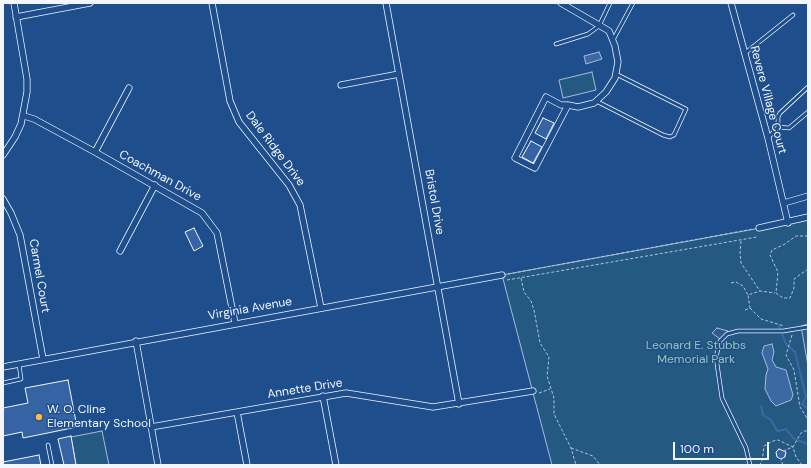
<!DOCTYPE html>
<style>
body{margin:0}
#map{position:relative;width:811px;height:468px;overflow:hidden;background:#1f4e8c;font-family:"DM Sans",sans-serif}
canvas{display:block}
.frame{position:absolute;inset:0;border:4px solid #f2f6ff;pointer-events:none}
.scale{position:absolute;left:673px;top:442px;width:96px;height:18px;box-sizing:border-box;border:2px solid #f2f6ff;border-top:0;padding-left:5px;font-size:12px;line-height:14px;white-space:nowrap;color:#f2f6ff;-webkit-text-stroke:3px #1f4e8c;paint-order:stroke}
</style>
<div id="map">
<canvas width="811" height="468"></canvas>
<div class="frame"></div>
<div class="scale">100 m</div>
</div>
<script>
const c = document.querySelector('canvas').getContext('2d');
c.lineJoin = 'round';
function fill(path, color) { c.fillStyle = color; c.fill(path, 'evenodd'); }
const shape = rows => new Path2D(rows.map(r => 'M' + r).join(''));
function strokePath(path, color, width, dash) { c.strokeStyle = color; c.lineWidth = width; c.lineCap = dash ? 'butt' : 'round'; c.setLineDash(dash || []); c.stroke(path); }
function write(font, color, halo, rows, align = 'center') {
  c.font = font + ' "DM Sans",sans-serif'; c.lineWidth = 3; c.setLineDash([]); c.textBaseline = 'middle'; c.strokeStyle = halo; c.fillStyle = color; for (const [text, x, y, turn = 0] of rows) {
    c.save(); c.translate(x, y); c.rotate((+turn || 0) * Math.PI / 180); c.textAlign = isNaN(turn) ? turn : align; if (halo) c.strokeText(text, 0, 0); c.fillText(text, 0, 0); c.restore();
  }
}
const green = shape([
 [592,72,596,90,563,98,559,80,592,72],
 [808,217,808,465,552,465,502,275,788,223,808,217],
 [102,431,109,465,76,465,71,437,102,431]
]);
fill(green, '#245a82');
strokePath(green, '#a8bbd7', 1);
const parking = shape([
 [808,324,808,366,801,326,808,324],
 [717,328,728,331,720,339,712,333,717,328]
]);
fill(parking, '#305b95');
strokePath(parking, '#a8bbd7', 1);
const water = shape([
 [599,52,602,59,586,64,584,56,599,52],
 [772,344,774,352,772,360,776,367,786,370,793,395,791,400,776,406,771,401,765,389,766,375,768,369,762,353,764,346,772,344]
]);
fill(water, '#3b69a3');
strokePath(water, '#a8bbd7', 1);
strokePath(shape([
 [779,326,786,344,795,352,806,397,802,404,808,409],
 [761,406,763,415,771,420,776,429,778,431,786,429,794,439,808,444,808,453]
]), '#3b69a3', 2);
const building = shape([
 [543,118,554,123,546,139,535,133,543,118],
 [531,141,542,147,533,163,522,157,531,141],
 [194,228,203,246,194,251,185,232,194,228],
 [68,380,77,427,23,438,22,432,3,436,3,408,28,403,25,388,68,380],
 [71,436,76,465,64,465,58,439,71,436],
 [779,449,786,452,785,457,781,459,777,457,776,452,779,449],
 [39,455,41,465,3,465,3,462,39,455]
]);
fill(building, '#3563a3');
strokePath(building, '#f2f6ff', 1);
const lane = shape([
 [613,40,633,3],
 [556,44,588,34,599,26,610,3],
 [744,54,793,15],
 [596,101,663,135,670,137,674,135,686,109,616,74],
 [778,127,778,117,780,113,808,87],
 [778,127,789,128,808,112],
 [768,138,778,127],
 [3,383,21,379,19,364],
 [48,445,52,465],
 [750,465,746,448,722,398,716,357,720,341,727,334,738,331,783,331,808,327]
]);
const street = shape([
 [212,3,230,101,239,122,289,185,300,205,321,308],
 [386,3,459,404],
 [561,3,609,31,615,46,618,62,615,78,606,92,594,103,578,107,568,105,561,105,546,97,515,158,535,168,568,105],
 [731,3,768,138,788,223],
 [16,17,90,3],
 [341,85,399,74],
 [24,116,34,119,95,152,202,213,217,233,235,323],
 [95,152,129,88],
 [3,155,15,137,21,124,27,92,27,79,14,3],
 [3,199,11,213,20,235,43,359],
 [784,203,808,196],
 [759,228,808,217],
 [120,251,155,185],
 [136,341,158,465],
 [3,367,502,275],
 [323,396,336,465],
 [237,412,247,465],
 [151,427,346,393,433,407,533,391]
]);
strokePath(lane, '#f2f6ff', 4.5);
strokePath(street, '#f2f6ff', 7);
strokePath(shape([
 [808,236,796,236,785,244,772,250,770,255,778,272,776,293,783,298,790,298,794,288,794,279,808,269],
 [741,241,740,253,741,263,760,291,775,293],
 [508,274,753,229],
 [521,278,524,292,531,301,534,310,540,343,549,357,547,376,554,398,554,414,571,448,576,465],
 [507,280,757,237],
 [731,283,736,282,743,286,748,295,760,291],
 [750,308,761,319,784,326],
 [745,310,750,308,748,295],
 [792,335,786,355,794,370,800,407,808,420],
 [539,393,550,389],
 [571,448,593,456,600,465],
 [759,465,762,462,764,446,773,441,778,440,793,447],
 [783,465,781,460,785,456,785,450,793,447],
 [802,465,796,457,793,447,801,433,804,431,808,431]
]), '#b3c4dc', 1, [3, 2]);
strokePath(lane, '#1f4e8c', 3);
strokePath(street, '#1f4e8c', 5.5);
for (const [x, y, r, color] of [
 [39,417,4,"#ffb74d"]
]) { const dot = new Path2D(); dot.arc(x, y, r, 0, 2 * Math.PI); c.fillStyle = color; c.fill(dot); strokePath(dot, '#1f4e8c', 1.5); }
write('12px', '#f2f6ff', '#1f4e8c', [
 ["Revere Village Court",768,100,75],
 ["Dale Ridge Drive",275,149,53],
 ["Coachman Drive",160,176,29],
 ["Bristol Drive",434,202,80],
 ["Carmel Court",39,276,80],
 ["Virginia Avenue",250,309,-10],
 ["Annette Drive",305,389,-9]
]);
write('12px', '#97c8a6', '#1f4e8c', [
 ["Leonard E. Stubbs",696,346],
 ["Memorial Park",696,360]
]);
write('12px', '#f2f6ff', '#1f4e8c', [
 ["W. O. Cline",47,410],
 ["Elementary School",47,424]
], 'left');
</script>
